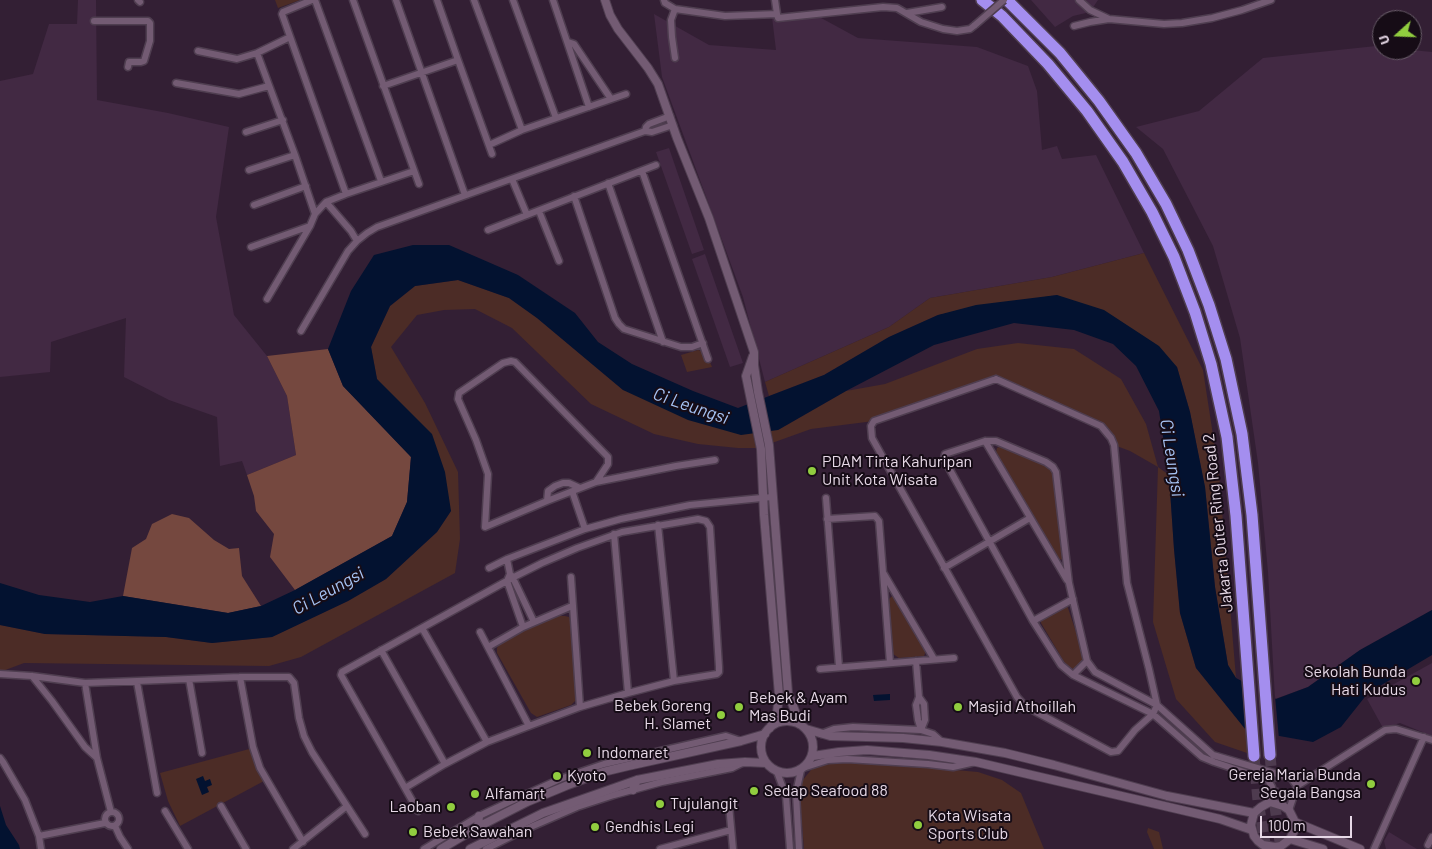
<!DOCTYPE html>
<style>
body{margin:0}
#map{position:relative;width:1432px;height:849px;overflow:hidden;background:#331f34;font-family:Barlow,sans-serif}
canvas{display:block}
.north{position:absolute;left:1372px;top:10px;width:50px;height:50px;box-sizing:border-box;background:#160c16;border:1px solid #6a5e6a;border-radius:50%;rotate:250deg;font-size:14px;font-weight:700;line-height:20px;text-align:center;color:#e7d9e7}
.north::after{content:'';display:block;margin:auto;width:18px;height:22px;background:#91cd3f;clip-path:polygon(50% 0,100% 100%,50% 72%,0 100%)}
.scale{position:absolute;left:1260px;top:816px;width:92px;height:22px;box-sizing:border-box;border:2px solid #e7d9e7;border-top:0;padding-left:6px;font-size:15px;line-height:18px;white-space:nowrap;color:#e7d9e7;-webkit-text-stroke:4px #160c16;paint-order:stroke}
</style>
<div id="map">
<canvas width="1432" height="849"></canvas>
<div class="north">U</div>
<div class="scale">100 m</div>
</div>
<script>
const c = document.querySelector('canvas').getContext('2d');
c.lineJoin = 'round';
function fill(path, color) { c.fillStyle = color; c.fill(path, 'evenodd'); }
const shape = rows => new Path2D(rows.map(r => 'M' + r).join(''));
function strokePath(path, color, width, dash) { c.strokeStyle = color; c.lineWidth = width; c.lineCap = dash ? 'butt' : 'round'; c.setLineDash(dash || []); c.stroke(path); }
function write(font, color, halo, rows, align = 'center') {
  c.font = font + ' Barlow,sans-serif'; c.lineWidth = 4; c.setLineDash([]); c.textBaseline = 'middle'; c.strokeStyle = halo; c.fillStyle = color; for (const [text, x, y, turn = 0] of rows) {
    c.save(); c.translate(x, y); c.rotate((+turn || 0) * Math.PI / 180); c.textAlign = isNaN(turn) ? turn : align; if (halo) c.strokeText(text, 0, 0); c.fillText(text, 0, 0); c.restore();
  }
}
fill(shape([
 [78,0,96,0,97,100,168,113,229,127,216,217,234,315,267,356,287,396,296,455,247,475,242,461,220,466,217,417,169,400,124,377,126,318,51,342,50,372,0,377,0,81,33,74,49,24,77,24],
 [1031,0,1098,0,1090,12,1073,16,1055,27],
 [812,13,858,38,977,47,1028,66,1037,91,1042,150,1057,146,1062,159,1096,155,1144,253,1052,277,930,298,889,327,765,382,743,297,662,77,654,14,709,45,776,50,772,17],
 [1376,46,1382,46,1382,50,1412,50,1432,52,1432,610,1360,650,1308,687,1275,699,1268,572,1258,463,1240,338,1213,246,1163,149,1136,127,1199,111,1263,58],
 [669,148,704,250,692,254,656,152],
 [705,254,743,363,730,367,692,259],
 [1432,663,1432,736,1400,723,1383,728,1367,699],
 [1389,832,1407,843,1417,849,1386,849,1384,841]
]), '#422943');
fill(shape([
 [275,0,300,0,278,8],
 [1144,253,1203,370,1219,474,1236,678,1228,665,1215,587,1205,487,1190,412,1177,367,1057,295,938,315,889,337,824,375,769,396,765,382,889,327,930,298,1052,277],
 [458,280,509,298,537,318,623,390,778,430,846,391,885,384,977,349,1018,343,1074,349,1121,379,1146,424,1158,467,1169,475,1174,549,1180,613,1196,668,1246,730,1247,753,1215,742,1176,699,1153,622,1158,467,1130,451,1114,445,1101,426,996,379,874,421,811,429,758,448,738,448,698,444,654,434,591,404,512,328,475,309,444,310,417,315,391,347,425,403,458,472,460,539,455,573,301,657,269,666,24,663,0,672,0,625,45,634,166,637,212,643,272,637,348,601,386,579,437,532,451,511,377,379,371,347,390,306,415,286],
 [698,350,704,352,707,355,712,367,687,372,681,355],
 [1001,446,1051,467,1053,471,1064,559,1058,560,1056,557,996,452,997,448],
 [892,596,894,597,926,651,924,656,899,658,893,654,889,599],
 [1067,605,1087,665,1079,672,1066,665,1041,623,1041,619],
 [558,616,565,616,569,617,572,624,577,699,571,705,537,717,531,713,497,653,497,648,500,643,527,629],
 [253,748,264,781,180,826,168,801,160,773],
 [855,761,978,772,1002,780,1021,793,1044,849,804,849,800,800,802,781,811,770,821,765],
 [1148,828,1159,832,1163,849,1154,849,1147,832]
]), '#4c2c26');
fill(shape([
 [328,349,343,386,411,457,407,502,392,536,295,590,270,557,274,534,256,511,254,496,247,475,296,455,287,396,267,356],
 [172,514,189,518,214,540,229,549,239,548,242,576,261,606,228,613,123,596,132,548,146,539,152,524]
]), '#75483f');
fill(shape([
 [413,245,449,245,518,275,575,313,598,342,632,364,693,391,738,408,824,375,889,337,938,315,976,305,1057,295,1104,310,1159,346,1177,367,1190,412,1205,487,1215,587,1228,665,1236,678,1276,699,1308,687,1360,650,1432,610,1432,655,1368,693,1341,727,1313,742,1246,730,1196,668,1180,613,1174,549,1169,475,1159,411,1136,366,1113,344,1074,330,1014,323,934,345,846,391,778,430,741,435,688,420,623,390,537,318,509,298,458,280,415,286,390,306,371,347,377,379,432,434,445,472,451,511,437,532,386,579,348,601,272,637,212,643,166,637,45,634,0,625,0,583,39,595,90,602,123,596,228,613,261,606,295,590,392,536,407,502,411,457,343,386,328,349,351,291,374,255],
 [890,694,890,700,874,701,873,695],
 [203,776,205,781,210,779,212,785,207,787,209,792,202,795,196,779],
 [0,806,6,825,19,845,20,849,0,849]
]), '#031230');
fill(shape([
 [1241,678,1275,696,1279,739,1246,733]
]), '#331f34');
strokePath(shape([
 [1270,755,1274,799,1281,849],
 [1254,756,1258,801,1266,849]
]), '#4e3b4f', 11, [11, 5.5]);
const minor = shape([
 [138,0,140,2],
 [312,0,283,12,282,14,346,194],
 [315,0,381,181],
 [353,0,419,184],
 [396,0,465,195],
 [437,0,458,60,492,154],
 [474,0,522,130],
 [513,0,556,118],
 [553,0,589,107],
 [664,0,665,3,675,9,725,16,777,14,775,0],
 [1079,0,1090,10,1109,19],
 [907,13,942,7],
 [777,14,778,18,883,7,897,8,921,22,943,29,957,31,970,29,975,25],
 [94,21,148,21,150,23,150,41,144,61,141,62,129,62,128,67],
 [1074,26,1090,22,1109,19,1164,24,1182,23,1212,18,1242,10,1271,0],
 [568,42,574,44,611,99],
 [198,51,237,59,257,53,290,37],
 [257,53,295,155,315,214],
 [675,58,672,37,671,20,675,9],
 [176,83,239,94,269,86],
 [383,86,458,60],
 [670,116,649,124,646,127,645,131,652,132,673,125],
 [246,132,283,120],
 [489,145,522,130,626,94],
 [249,170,295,155],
 [642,171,708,359],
 [512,179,527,215],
 [608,183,663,342],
 [574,196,615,318,619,324,624,329,681,347,692,347,703,343],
 [326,202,351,231,357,241],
 [254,205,306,186],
 [539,211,559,261],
 [488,230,656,165],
 [251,247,310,226],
 [267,299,310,226,315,214,326,202,346,194,414,171],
 [301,331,348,251,357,241,367,233,377,227,645,131],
 [996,379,1101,426,1111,438,1114,445,1127,583,1149,669,1157,705,1153,714,1135,730,1118,751,1111,752,1025,706,1017,697,872,438,871,426,874,421,996,379],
 [985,441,1067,580],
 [596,482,608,464,608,457,515,362,511,361,503,363,459,393,458,399,476,440,488,474,485,527,547,501,596,482,676,466,715,460],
 [572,491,585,529],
 [826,498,839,667],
 [547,501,548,491,555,486,563,483,569,483,580,488],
 [827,519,875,516,879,521,890,663],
 [658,525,674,681],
 [614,534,628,693],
 [507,559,510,574,507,581,523,627],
 [489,568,507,559,585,529,621,519,690,505,772,497],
 [944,568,1030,518],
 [884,574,934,659],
 [512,576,534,622],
 [571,577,580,707],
 [1033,621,1073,599],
 [422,628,487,742],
 [480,632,529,726],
 [488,647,523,627,572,606],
 [381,650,445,764],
 [916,661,919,697,916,705,918,720,921,730],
 [820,669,954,658],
 [0,674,32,676,85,683,240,677,289,677,294,683,299,718,304,736,312,752,365,834],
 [1073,675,1087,661],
 [32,676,52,701,85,747,97,758],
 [240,677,253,747,260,768,303,842],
 [189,679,202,753],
 [137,682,157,793],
 [85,683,97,758,111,812],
 [919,697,924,704,925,720,921,730],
 [821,734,834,729,853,727,921,730,933,734,942,742],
 [0,758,3,762,25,800,39,836,41,849],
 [806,767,828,760,847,759,928,764,953,767,975,762],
 [777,772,786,796,790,849],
 [405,788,445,764,487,742,529,726,580,707,628,693,674,681,717,674,719,672,719,667,710,527,706,521,698,519,622,532,577,548,542,563,514,577,342,672,341,675,418,811],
 [1270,802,1272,787,1268,780,1214,762,1202,757,1153,714,1073,675,1061,665,1033,621,944,459,945,454,985,441,996,441,1046,462,1053,467,1056,472,1069,583,1087,661,1095,672,1157,705,1213,755,1291,778,1297,786],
 [729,805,733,849],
 [221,806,246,849],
 [1289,810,1297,786,1385,730,1396,729,1432,740],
 [165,811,188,849],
 '105 819a7 7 0 1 1 14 0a7 7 0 1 1-14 0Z',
 [115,826,120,837,128,849],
 [39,836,105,823],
 [1428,845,1432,837],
 [293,849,347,806],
 [424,849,479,816,509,802,560,779,604,764,726,736,741,741],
 [486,849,526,829,577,807,614,795,662,782,732,768,744,762],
 [660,849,731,830],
 [799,849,796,793,801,770],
 [1374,849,1424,737]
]);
const tertiary = shape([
 [605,0,610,15,618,29,648,68,658,84,677,138,709,218,754,352,754,365,758,392,769,445,788,693,800,724],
 [753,356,746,376,761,449,764,515,779,695,777,713,770,728],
 '761 747a26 26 0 1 1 52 0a26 26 0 1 1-52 0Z',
 [806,729,830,736,903,738,942,742,1005,753,1054,765,1167,796,1254,813],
 [813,756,839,752,867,750,929,755,976,762,1220,819,1252,830],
 [633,790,637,780],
 [1270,802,1283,806,1289,810,1295,822,1294,831,1290,839,1281,846,1275,847,1263,845,1258,841,1254,836,1251,825,1254,813,1261,807,1270,802],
 [1295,822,1360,849],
 [478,827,479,816],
 [1290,839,1323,849],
 [441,849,478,827,527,802,568,785,603,772,628,766,741,741,765,734],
 [470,849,543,813,637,780,718,764,745,762,766,763]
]);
const motorway = shape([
 [982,0,1002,16,1048,64,1087,111,1123,162,1152,212,1174,257,1195,312,1211,364,1227,437,1236,516,1254,756],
 [1007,0,1060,53,1099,101,1136,153,1166,204,1188,250,1209,305,1226,359,1242,434,1252,515,1270,755]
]);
strokePath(minor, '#4f3e50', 9);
strokePath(tertiary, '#4f3e50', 10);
strokePath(motorway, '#4f3e50', 14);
strokePath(minor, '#735b73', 6);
strokePath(tertiary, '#735b73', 8);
strokePath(motorway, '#a48eef', 11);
const minorBridge = shape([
 [975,25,1004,0]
]);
strokePath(minorBridge, '#4f3e50', 9, []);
strokePath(minorBridge, '#735b73', 6);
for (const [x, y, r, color] of [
 [812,471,5,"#91cd3f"],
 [1416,681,5,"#91cd3f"],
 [739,707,5,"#91cd3f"],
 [958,707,5,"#91cd3f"],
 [721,715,5,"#91cd3f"],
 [587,753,5,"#91cd3f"],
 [557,776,5,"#91cd3f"],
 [1371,784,5,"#91cd3f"],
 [754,791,5,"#91cd3f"],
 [475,794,5,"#91cd3f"],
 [660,804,5,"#91cd3f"],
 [451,807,5,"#91cd3f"],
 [918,825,5,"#91cd3f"],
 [595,827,5,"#91cd3f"],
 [413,832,5,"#91cd3f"]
]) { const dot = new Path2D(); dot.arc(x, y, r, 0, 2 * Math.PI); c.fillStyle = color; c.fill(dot); strokePath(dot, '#160c16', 2); }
write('16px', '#e7d9e7', '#160c16', [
 ["PDAM Tirta Kahuripan",822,462],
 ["Unit Kota Wisata",822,480],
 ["Sekolah Bunda",1406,672,"right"],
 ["Hati Kudus",1406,690,"right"],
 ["Bebek & Ayam",749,698],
 ["Mas Budi",749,716],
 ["Bebek Goreng",711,706,"right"],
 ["H. Slamet",711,724,"right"],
 ["Masjid Athoillah",968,707],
 ["Indomaret",597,753],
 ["Gereja Maria Bunda",1361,775,"right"],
 ["Segala Bangsa",1361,793,"right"],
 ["Kyoto",567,776],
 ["Sedap Seafood 88",764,791],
 ["Alfamart",485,794],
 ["Tujulangit",670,804],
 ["Laoban",441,807,"right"],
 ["Kota Wisata",928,816],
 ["Sports Club",928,834],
 ["Gendhis Legi",605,827],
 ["Bebek Sawahan",423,832]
], 'left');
write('16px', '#e7d9e7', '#160c16', [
 ["Jakarta Outer Ring Road 2",1218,523,-96]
]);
write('italic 18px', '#a6c3f4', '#160c16', [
 ["Ci Leungsi",691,406,19],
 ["Ci Leungsi",1172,458,81],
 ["Ci Leungsi",328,591,-29]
]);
</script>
